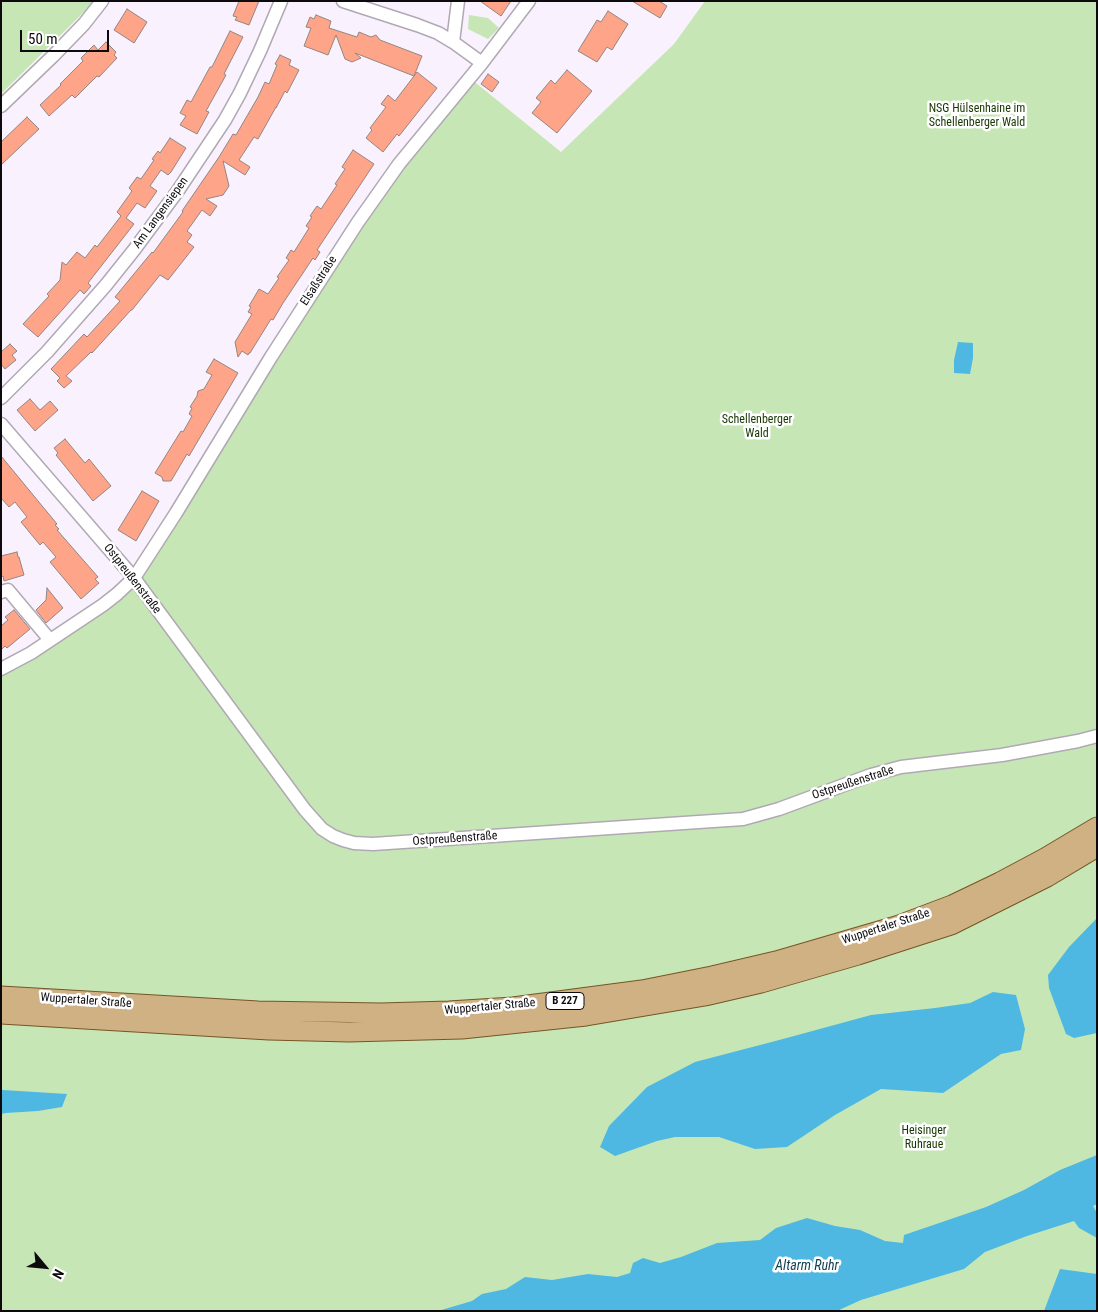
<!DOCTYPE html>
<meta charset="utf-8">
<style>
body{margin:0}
#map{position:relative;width:1098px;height:1312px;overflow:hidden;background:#f9f1fd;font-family:"Roboto Condensed",sans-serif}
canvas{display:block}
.frame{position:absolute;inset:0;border:2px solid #0d0a0e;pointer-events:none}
.north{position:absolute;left:20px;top:1242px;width:50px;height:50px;-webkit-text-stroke:4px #fff;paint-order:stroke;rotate:118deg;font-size:14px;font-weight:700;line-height:20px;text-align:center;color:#0d0a0e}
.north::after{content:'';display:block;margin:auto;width:18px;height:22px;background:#0d0a0e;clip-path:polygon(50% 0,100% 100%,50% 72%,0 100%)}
.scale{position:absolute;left:20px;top:30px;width:89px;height:22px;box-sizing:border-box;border:2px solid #0d0a0e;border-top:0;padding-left:6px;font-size:15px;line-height:18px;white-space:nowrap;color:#0d0a0e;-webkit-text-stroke:4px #fff;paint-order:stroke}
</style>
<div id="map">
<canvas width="1098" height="1312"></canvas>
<div class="frame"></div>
<div class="north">N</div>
<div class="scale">50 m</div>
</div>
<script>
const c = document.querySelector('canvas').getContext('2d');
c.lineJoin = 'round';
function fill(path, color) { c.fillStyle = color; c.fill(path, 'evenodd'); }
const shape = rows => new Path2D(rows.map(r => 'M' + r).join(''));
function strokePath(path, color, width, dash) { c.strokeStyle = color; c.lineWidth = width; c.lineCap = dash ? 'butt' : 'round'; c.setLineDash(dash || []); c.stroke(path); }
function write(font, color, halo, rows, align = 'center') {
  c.font = font + ' "Roboto Condensed",sans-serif'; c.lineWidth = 5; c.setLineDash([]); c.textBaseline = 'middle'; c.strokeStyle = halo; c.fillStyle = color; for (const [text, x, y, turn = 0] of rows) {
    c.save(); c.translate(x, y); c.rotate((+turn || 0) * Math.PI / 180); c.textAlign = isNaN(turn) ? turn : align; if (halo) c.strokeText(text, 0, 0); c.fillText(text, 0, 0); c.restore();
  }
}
fill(shape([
 [1,1,95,1,1,94],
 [705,1,1097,1,1097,1311,1,1311,1,671,119,595,360,223,471,79,561,152,674,44],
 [469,15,488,18,499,28,488,39,468,29]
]), '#c6e7b5');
fill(shape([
 [958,342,973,343,973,358,970,374,954,373,954,360],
 [1097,918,1097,1033,1074,1038,1066,1034,1049,988,1048,975,1069,947],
 [993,992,1016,995,1025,1029,1021,1050,1001,1054,943,1093,881,1089,835,1115,787,1147,755,1149,719,1137,675,1137,657,1141,615,1156,600,1147,609,1126,647,1087,695,1062,783,1039,871,1015,935,1008,970,1003],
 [1,1090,3,1090,67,1094,62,1107,38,1111,6,1113,1,1114],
 [1097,1155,1097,1204,1093,1206,1097,1213,1097,1238,1079,1228,1074,1221,1027,1236,985,1252,964,1269,861,1300,837,1311,438,1311,472,1301,482,1294,506,1289,525,1277,552,1280,588,1274,617,1277,630,1273,633,1263,643,1258,660,1263,681,1257,717,1243,760,1240,776,1228,807,1218,835,1226,860,1230,885,1241,903,1243,904,1235,986,1207,1024,1190,1060,1170],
 [1060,1269,1097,1274,1097,1311,1044,1311]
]), '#4eb8e3');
const building = shape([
 [239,1,259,1,249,25,235,20,237,17,233,16,239,1],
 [480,1,511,1,501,16,480,1],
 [632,1,659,1,667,6,660,18,632,1],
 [127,9,147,22,134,43,114,30,127,9],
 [608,11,628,24,612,50,607,47,597,62,578,51,597,20,601,22,608,11],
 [316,15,331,21,329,28,357,37,359,32,371,37,376,35,380,40,422,56,414,76,417,72,437,88,399,136,397,134,383,152,366,138,372,130,370,128,386,107,381,104,388,95,395,101,414,76,355,53,361,58,352,62,345,59,336,35,328,55,304,46,311,28,306,27,310,17,314,19,316,15],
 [230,31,243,37,224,74,226,75,206,111,209,112,197,134,180,125,186,116,180,113,187,100,191,102,210,67,212,67,230,31],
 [106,42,116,52,114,55,117,58,99,77,97,76,75,98,72,95,49,116,40,105,61,85,60,84,83,61,81,58,94,45,98,50,106,42],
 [280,55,291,60,289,65,299,70,287,93,285,91,276,108,276,107,258,139,254,137,239,160,250,167,245,175,223,161,229,186,223,195,206,199,217,206,210,216,202,210,187,231,192,235,187,242,194,247,168,280,160,275,132,310,131,310,92,353,91,352,66,376,72,381,64,388,57,381,60,378,51,369,84,334,87,337,120,301,115,297,152,252,153,253,183,212,182,211,219,157,233,134,236,135,258,97,265,82,269,84,277,65,275,64,280,55],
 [567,70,592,91,557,133,532,113,541,102,536,98,551,80,555,84,567,70],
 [488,74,499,82,492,92,481,84,488,74],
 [27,117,39,129,1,165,1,142,27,117],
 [170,138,186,148,171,172,168,175,161,170,150,186,157,191,145,208,137,203,126,218,134,224,88,283,91,286,84,294,80,290,38,337,23,324,49,296,47,294,60,280,62,262,66,265,77,252,85,258,95,245,97,247,121,216,117,212,132,191,129,188,137,177,141,179,154,160,152,159,158,151,160,153,170,138],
 [353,150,374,164,317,250,320,252,315,260,313,258,283,303,273,320,271,319,250,353,249,353,248,355,242,351,238,357,235,342,252,314,248,312,251,307,249,306,259,289,268,294,279,278,277,277,289,260,286,258,291,250,294,252,309,228,306,226,312,217,310,216,317,206,321,209,337,185,335,184,345,169,342,167,353,150],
 [10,344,17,351,12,355,16,360,5,369,1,364,1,352,10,344],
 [214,359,238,373,189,456,187,454,171,481,163,481,162,477,155,473,181,431,183,432,192,416,189,414,192,408,190,407,197,396,198,391,204,389,212,375,206,372,214,359],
 [30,399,40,410,50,401,58,410,35,431,17,410,30,399],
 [65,439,85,463,89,459,111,486,93,501,56,455,58,453,54,448,65,439],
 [1,456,57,524,55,525,59,529,57,530,98,577,95,579,99,583,81,599,50,562,56,557,43,542,40,545,21,522,27,517,15,502,9,507,1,498,1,456],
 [142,491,159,501,136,541,118,530,142,491],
 [17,552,18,557,19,557,24,575,4,581,3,576,1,577,1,556,17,552],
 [47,588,63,608,46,623,36,610,46,600,47,588],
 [14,610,30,629,7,648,5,646,1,650,1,626,8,620,5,617,14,610]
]);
fill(building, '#fea488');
strokePath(building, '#948581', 1);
const street = shape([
 [343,1,417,25,438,33,453,42,482,63],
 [453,42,458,1],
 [1,106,53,56,84,24,102,1],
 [1,398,47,352,106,285,134,250,177,192,225,120,240,93,260,51,281,1],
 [1,424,134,578,305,810,322,829,333,836,343,840,354,843,373,844,743,819,779,809,871,775,901,767,1002,755,1078,741,1097,736],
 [1,592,8,590,50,640],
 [1,669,31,653,103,605,117,594,134,578,176,513,271,357,358,222,399,164,482,63,529,1]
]);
const primary = shape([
 [1,996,258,1011,381,1013,449,1011,513,1007,642,990,712,976,776,961,899,925,952,905,1000,882,1045,858,1097,827],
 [1,1014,269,1030,349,1032,462,1029,586,1016,705,996,761,983,858,955,951,925,1047,877,1097,847]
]);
strokePath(street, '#b0a9b4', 15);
strokePath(primary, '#765525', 21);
strokePath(street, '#fff', 12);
strokePath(primary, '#cfb183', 19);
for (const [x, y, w] of [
 [565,1001,38]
]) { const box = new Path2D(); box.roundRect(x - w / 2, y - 8.5, w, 17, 4); c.fillStyle = '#fff'; c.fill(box); strokePath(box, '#0d0a0e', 1); }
write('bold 11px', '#0d0a0e', null, [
 ["B 227",565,1001]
]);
write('12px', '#173600', '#fff', [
 ["NSG Hülsenhaine im",977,109],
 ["Schellenberger Wald",977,123],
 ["Schellenberger",757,420],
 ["Wald",757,434],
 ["Heisinger",924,1131],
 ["Ruhraue",924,1145]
]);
write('12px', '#0d0a0e', '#fff', [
 ["Am Langensiepen",161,213,-54],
 ["Elsaßstraße",319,281,-57],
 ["Ostpreußenstraße",132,579,52],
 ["Ostpreußenstraße",853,783,-18],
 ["Ostpreußenstraße",455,839,-4],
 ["Wuppertaler Straße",886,927,-18],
 ["Wuppertaler Straße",86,1001,4],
 ["Wuppertaler Straße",490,1007,-5]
]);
write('italic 14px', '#113f51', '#fff', [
 ["Altarm Ruhr",807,1266]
]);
</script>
